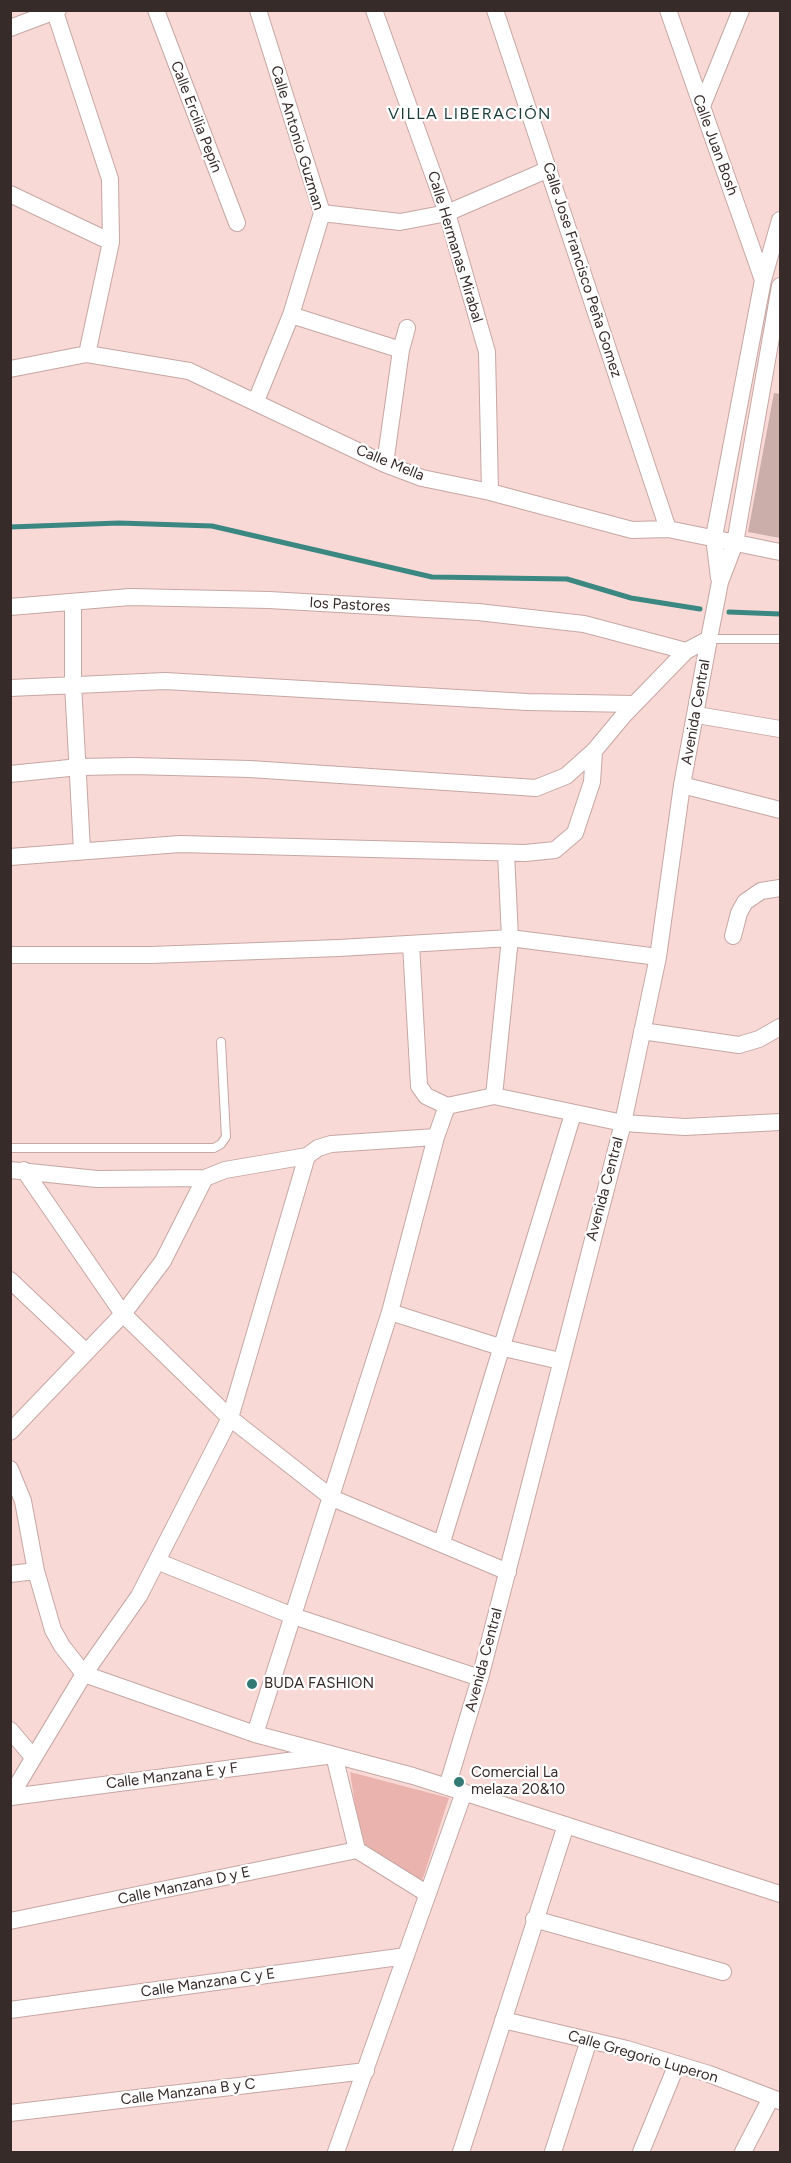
<!DOCTYPE html>
<meta charset="utf-8">
<style>
body{margin:0}
#map{position:relative;width:791px;height:2163px;overflow:hidden;background:#f9d9d6;font-family:Figtree,sans-serif}
canvas{display:block}
.frame{position:absolute;inset:0;border:12px solid #372b2a;pointer-events:none}
</style>
<div id="map">
<canvas width="791" height="2163"></canvas>
<div class="frame"></div>
</div>
<script>
const c = document.querySelector('canvas').getContext('2d');
c.lineJoin = 'round';
function fill(path, color) { c.fillStyle = color; c.fill(path, 'evenodd'); }
const shape = rows => new Path2D(rows.map(r => 'M' + r).join(''));
function strokePath(path, color, width, dash) { c.strokeStyle = color; c.lineWidth = width; c.lineCap = dash ? 'butt' : 'round'; c.setLineDash(dash || []); c.stroke(path); }
function write(font, color, halo, rows, align = 'center') {
  c.font = font + ' Figtree,sans-serif'; c.lineWidth = 4.5; c.setLineDash([]); c.textBaseline = 'middle'; c.strokeStyle = halo; c.fillStyle = color; for (const [text, x, y, turn = 0] of rows) {
    c.save(); c.translate(x, y); c.rotate((+turn || 0) * Math.PI / 180); c.textAlign = isNaN(turn) ? turn : align; if (halo) c.strokeText(text, 0, 0); c.fillText(text, 0, 0); c.restore();
  }
}
fill(shape([
 [350,1772,449,1798,422,1881,361,1844]
]), '#eab3ae');
strokePath(shape([
 [10,527,119,523,212,526,432,577,567,579,631,598,700,609],
 [729,612,780,614]
]), '#3b8781', 5);
fill(shape([
 [774,393,780,394,780,538,748,532]
]), '#cbadaa');
const lane = shape([
 [709,639,780,639],
 [10,1148,214,1148,221,1144,226,1137,221,1042]
]);
const street = shape([
 [156,10,237,223],
 [374,10,447,213,487,352,490,492],
 [495,10,668,529],
 [668,10,763,280],
 [55,12,110,179,111,242,87,354],
 [10,28,58,10],
 [702,106,741,10],
 [10,194,111,242],
 [322,213,400,222,447,213,549,169],
 [291,315,401,350],
 [10,369,87,354,189,371,385,464,422,478,490,492,632,530,668,529,780,552],
 [256,401,291,315,322,213,258,10],
 [385,464,401,350,407,328],
 [719,578,714,537,763,280,780,220],
 [73,602,73,684,82,850],
 [10,607,130,597,269,600,478,612,584,624,686,651],
 [10,688,165,681,527,702,634,704],
 [697,715,780,729],
 [10,774,79,767,133,766,250,769,536,788,566,776,594,751,624,715,686,651,709,639],
 [682,785,780,810],
 [10,857,180,844,525,853,555,850,575,833,592,782,594,751],
 [733,936,739,913,745,902,761,891,780,888],
 [411,944,419,1086,426,1096,447,1106],
 [10,955,151,955,339,948,510,938,658,957],
 [642,1031,739,1045,759,1039,780,1027],
 [494,1096,510,938,506,853],
 [10,1170,97,1179,205,1178,225,1170,307,1156,318,1148,331,1144,436,1137,447,1106,494,1096,623,1123,685,1127,780,1122],
 [24,1170,123,1314,230,1418,332,1498,508,1572],
 [10,1280,85,1351],
 [390,1312,500,1347,560,1361],
 [10,1432,123,1314,163,1261,205,1178],
 [10,1469,23,1501,36,1571,53,1630,62,1646,84,1674,255,1734,413,1776,780,1894],
 [442,1542,573,1114],
 [159,1562,293,1616,480,1678],
 [10,1574,36,1571],
 [10,1730,33,1757],
 [255,1734,390,1312,436,1137],
 [447,1787,480,1678,623,1123,658,957,682,785,709,639,720,582,735,543,780,286],
 [10,1797,84,1674,139,1596,230,1418,307,1156],
 [11,1797,334,1755,357,1850,426,1893],
 [534,1919,723,1972],
 [10,1921,357,1850],
 [10,2010,406,1956],
 [503,2020,627,2049,709,2074,780,2101],
 [10,2113,366,2071],
 [336,2152,464,1792],
 [461,2152,566,1825],
 [553,2152,589,2040],
 [641,2152,677,2064],
 [743,2152,771,2098]
]);
strokePath(lane, '#c5a7a4', 10);
strokePath(street, '#c5a7a4', 18);
strokePath(lane, '#fff', 8);
strokePath(street, '#fff', 16);
for (const [x, y, r, color] of [
 [252,1684,6,"#327a73"],
 [459,1782,6,"#327a73"]
]) { const dot = new Path2D(); dot.arc(x, y, r, 0, 2 * Math.PI); c.fillStyle = color; c.fill(dot); strokePath(dot, '#fff', 2); }
write('15px', '#372b2a', '#fff', [
 ["Calle Ercilia Pepín",196,117,69],
 ["Calle Antonio Guzman",297,138,73],
 ["Calle Juan Bosh",715,145,70],
 ["Calle Hermanas Mirabal",455,247,73],
 ["Calle Jose Francisco Peña Gomez",582,270,72],
 ["Calle Mella",390,463,22],
 ["los Pastores",350,605,3],
 ["Avenida Central",696,712,-80],
 ["Avenida Central",605,1189,-75],
 ["Avenida Central",484,1660,-75],
 ["Calle Manzana E y F",172,1776,-7],
 ["Calle Manzana D y E",184,1886,-12],
 ["Calle Manzana C y E",208,1983,-8],
 ["Calle Gregorio Luperon",643,2057,16],
 ["Calle Manzana B y C",188,2092,-7]
]);
write('15px', '#372b2a', '#fff', [
 ["BUDA FASHION",264,1684],
 ["Comercial La",471,1773],
 ["melaza 20&10",471,1790]
], 'left');
c.letterSpacing = '1.5px';
write('16px', '#1a3b38', '#fff', [
 ["VILLA LIBERACIÓN",470,114]
]);
c.letterSpacing = '0px';
</script>
